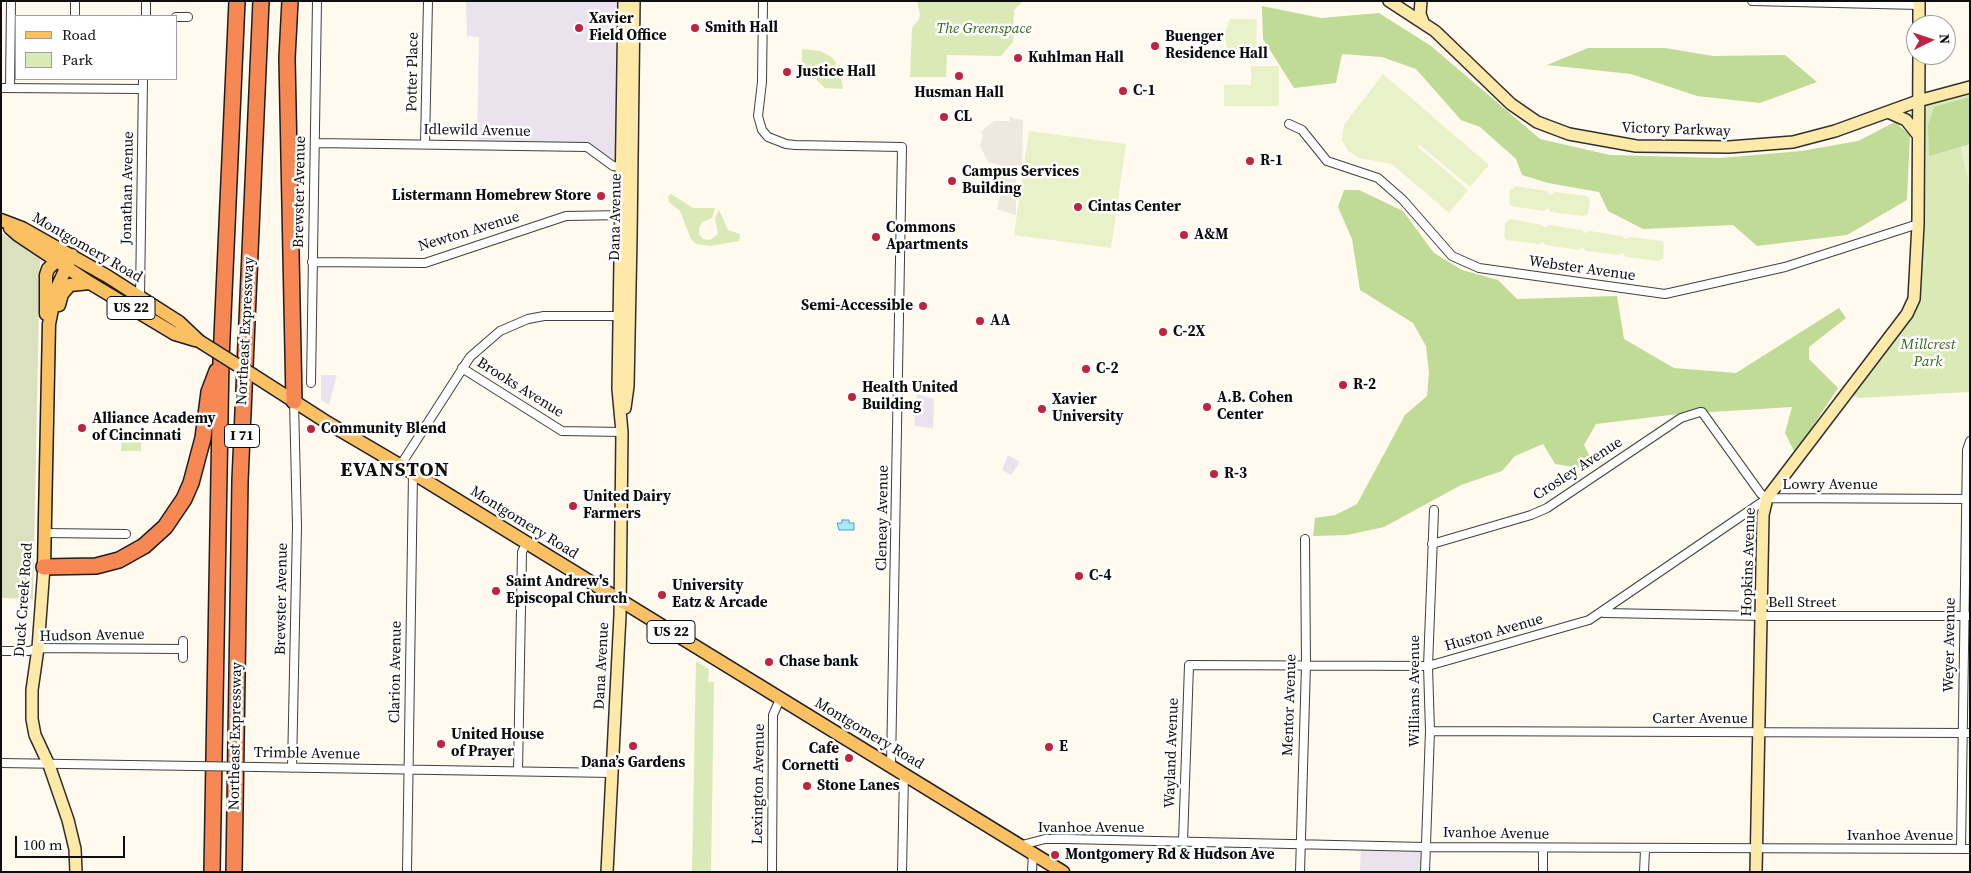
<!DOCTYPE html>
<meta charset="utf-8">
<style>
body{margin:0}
#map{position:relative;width:1971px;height:873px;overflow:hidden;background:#fff9ee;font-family:"Source Serif 4",serif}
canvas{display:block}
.frame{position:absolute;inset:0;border:2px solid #0d0d0d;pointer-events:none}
.legend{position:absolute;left:15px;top:15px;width:162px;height:65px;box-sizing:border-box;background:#fff;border:1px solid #9e9e9e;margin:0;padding:6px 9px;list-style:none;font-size:15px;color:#0d0d0d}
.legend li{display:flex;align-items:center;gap:10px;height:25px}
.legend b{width:25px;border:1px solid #9e9e9e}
.north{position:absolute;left:1906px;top:15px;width:50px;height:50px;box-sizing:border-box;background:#fff;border:1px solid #9e9e9e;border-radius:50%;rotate:86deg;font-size:14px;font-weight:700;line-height:20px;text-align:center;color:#0d0d0d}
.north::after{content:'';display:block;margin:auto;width:18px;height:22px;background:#c02340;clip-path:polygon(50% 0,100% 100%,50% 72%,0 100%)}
.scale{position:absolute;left:15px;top:836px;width:110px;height:22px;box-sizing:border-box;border:2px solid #0d0d0d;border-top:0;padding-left:6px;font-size:15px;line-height:18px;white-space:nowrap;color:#0d0d0d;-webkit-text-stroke:4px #fff;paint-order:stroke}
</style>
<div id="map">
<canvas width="1971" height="873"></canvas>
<div class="frame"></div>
<ul class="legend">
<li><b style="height:6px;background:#fbc062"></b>Road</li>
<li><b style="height:14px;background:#d9eab7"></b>Park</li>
</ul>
<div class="north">N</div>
<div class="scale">100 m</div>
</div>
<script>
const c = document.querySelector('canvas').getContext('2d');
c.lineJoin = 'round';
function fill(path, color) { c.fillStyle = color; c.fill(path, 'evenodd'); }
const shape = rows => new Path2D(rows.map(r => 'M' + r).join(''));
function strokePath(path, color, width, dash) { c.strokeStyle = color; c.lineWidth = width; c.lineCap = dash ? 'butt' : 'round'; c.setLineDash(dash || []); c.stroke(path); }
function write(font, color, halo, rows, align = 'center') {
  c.font = font + ' "Source Serif 4",serif'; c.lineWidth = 5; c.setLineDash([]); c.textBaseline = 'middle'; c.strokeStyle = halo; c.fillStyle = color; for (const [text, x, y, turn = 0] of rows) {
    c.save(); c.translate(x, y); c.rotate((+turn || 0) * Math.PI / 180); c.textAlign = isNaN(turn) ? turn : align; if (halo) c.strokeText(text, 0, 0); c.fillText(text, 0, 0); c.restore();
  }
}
fill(shape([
 [466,1,624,1,622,168,592,149,477,145,479,37,467,36],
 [321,375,337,375,329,405,321,400],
 [917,394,934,399,933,428,914,426],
 [1008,455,1020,462,1011,475,1002,470],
 [1361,846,1425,847,1425,872,1360,872]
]), '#eae2ec');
fill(shape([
 [917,1,1021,1,1022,2,1014,10,1013,42,1001,56,947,55,946,77,910,77,912,28,919,19,920,14],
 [802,49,820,51,830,56,837,63,835,64,841,77,843,89,825,88,811,75,802,73],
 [1970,87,1970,392,1859,398,1846,394,1912,307,1918,101],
 [671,194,693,208,715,208,712,218,702,222,699,228,699,234,703,239,710,240,718,234,715,218,719,210,728,230,740,234,739,241,710,246,696,244,691,239,680,211,669,202,668,196],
 [122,438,141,438,141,451,121,451],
 [696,661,709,669,708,682,714,682,711,872,692,872]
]), '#d9eab7');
fill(shape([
 [1262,6,1321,18,1379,13,1431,46,1540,139,1610,155,1720,158,1801,151,1858,141,1895,122,1910,135,1907,200,1847,235,1757,246,1733,225,1643,229,1608,211,1599,192,1548,183,1522,175,1516,159,1480,127,1461,120,1416,69,1382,57,1342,54,1336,83,1294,88,1263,39],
 [1588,48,1665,48,1713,56,1785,55,1817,82,1760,103,1697,96,1631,74,1547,65],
 [1970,97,1970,144,1929,156,1928,126,1934,107],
 [1344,190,1359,190,1403,211,1434,253,1462,270,1498,280,1517,299,1617,296,1624,339,1674,368,1736,373,1839,308,1846,318,1809,347,1809,359,1838,388,1795,453,1785,433,1792,407,1678,414,1596,424,1584,445,1589,455,1587,469,1555,464,1543,444,1515,456,1502,471,1461,485,1384,527,1347,535,1313,536,1315,518,1335,515,1357,504,1405,415,1427,396,1429,373,1426,346,1413,323,1360,290,1352,239,1338,207]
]), '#bfdb96');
fill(shape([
 [1,233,40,257,33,599,1,598]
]), '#dbe1bf');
fill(shape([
 [1230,19,1257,19,1256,53,1223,54,1227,48,1224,34],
 [1251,66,1279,66,1279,106,1224,106,1224,85,1251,85],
 [1383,74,1489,165,1470,187,1420,145,1418,147,1468,190,1449,213,1392,164,1360,158,1348,151,1342,140,1344,125],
 [1029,131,1126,144,1111,248,1014,235],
 [1970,144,1970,189,1961,147],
 [1515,186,1547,191,1550,195,1555,192,1587,196,1590,201,1588,214,1584,216,1551,212,1548,208,1544,211,1511,206,1509,203,1510,190],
 [1510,219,1542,225,1545,228,1549,225,1582,230,1585,233,1590,231,1622,236,1625,239,1629,237,1662,241,1664,245,1663,259,1658,261,1626,257,1623,253,1619,255,1586,251,1583,247,1579,250,1546,245,1543,242,1539,244,1506,240,1504,236,1505,223]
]), '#e9f1c9');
fill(shape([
 [1009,116,1015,119,1023,120,1022,165,1016,165,1016,215,997,209,1002,188,998,174,1000,174,1000,165,989,163,980,146,983,134,980,133,984,129,994,121,1010,121]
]), '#efe8dd');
const water = shape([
 [842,520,849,520,849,523,854,523,854,530,839,530,837,523,842,523,842,520]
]);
fill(water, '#b2e7f7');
strokePath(water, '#37a8d0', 1);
const street = shape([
 [1752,1,1919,5],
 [763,2,762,82,758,116,762,130,768,137,786,144,795,145,902,147,891,766],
 [75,16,75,1],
 [146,16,146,1],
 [176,17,188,17],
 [1,88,143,89],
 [10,88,11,1],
 [1289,124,1302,130,1327,161,1378,178,1403,200,1452,256,1479,268,1665,294,1785,267,1918,224],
 [315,143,587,147,613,166,626,168],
 [425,144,428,1],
 [312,262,425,263,566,216,625,215],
 [140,298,143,79],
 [462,368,562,431,622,432],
 [311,383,317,1],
 [400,466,470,357,500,331,528,319,544,316,622,316],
 [45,533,126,534],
 [1432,544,1531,515,1547,508,1681,418,1700,412,1702,412,1761,494,1767,498,1970,499],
 [1604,613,1762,616,1970,616],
 [1,651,29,651,38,648,183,649],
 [183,658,183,641],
 [1430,731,1970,733],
 [1,763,194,766],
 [257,767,612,773],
 [292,768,297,526,294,401],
 [518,771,522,552,526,544],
 [1183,842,1189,665,1428,666,1589,620,1765,500],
 [1022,845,1045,839,1066,839,1425,847,1970,849],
 [1961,849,1967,450,1970,441],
 [407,872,413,473],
 [772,872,773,715,780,699],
 [902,872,904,774],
 [1032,872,1033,852],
 [1300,872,1306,665,1305,539],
 [1425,872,1430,731,1428,666,1434,510],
 [1543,872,1543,848],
 [1644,872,1645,850]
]);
const secondary = shape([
 [1389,1,1435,31,1511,104,1537,122,1569,134,1636,146,1729,147,1793,142,1835,131,1918,101,1970,87],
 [1421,1,1420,14,1423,22],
 [1919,25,1919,1],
 [1888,112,1906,120,1918,135],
 [625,408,628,386,631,237,634,1],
 [44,567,38,648,32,690,32,719,35,735,49,765,68,820,75,849,76,872],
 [607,872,620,615,622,432,618,389,624,1],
 [1756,872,1763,515,1767,498,1907,314,1914,299,1918,224,1919,55]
]);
const primary = shape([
 [1,220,22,228,107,276,179,322,199,341],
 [10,228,18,235,90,283,175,334,195,340],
 [59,305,62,294,70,285,90,283],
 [46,314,46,275,48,269,62,255],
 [253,375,328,423,413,473,1063,872],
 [44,567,49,324,56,290,72,255]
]);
const highway = shape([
 [290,1,287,58,294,401],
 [44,567,96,566,119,560,144,546,165,527,184,499,191,483,203,438,209,392,217,371],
 [212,872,221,360,237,1],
 [234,872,240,481,261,1]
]);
strokePath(street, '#404040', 10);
strokePath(secondary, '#2f2f2f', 14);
strokePath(primary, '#1e1e1e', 15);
strokePath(highway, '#1e1e1e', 18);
strokePath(street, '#fff', 8);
strokePath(secondary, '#ffe9a9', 11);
strokePath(primary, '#fbc062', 12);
strokePath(highway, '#f78854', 15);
const streetBridge = shape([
 [194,766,257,767]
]);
const primaryBridge = shape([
 [199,341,253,375]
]);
strokePath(streetBridge, '#404040', 10, []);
strokePath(primaryBridge, '#1e1e1e', 15, []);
strokePath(streetBridge, '#fff', 8);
strokePath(primaryBridge, '#fbc062', 12);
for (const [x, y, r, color] of [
 [579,28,5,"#c02340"],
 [695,28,5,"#c02340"],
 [1155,46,5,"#c02340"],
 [1018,58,5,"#c02340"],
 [787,72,5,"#c02340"],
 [959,76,5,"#c02340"],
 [1123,91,5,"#c02340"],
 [944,117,5,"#c02340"],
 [1250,161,5,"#c02340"],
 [952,181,5,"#c02340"],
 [601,196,5,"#c02340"],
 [1078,207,5,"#c02340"],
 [1184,235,5,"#c02340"],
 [876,237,5,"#c02340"],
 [923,306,5,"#c02340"],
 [980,321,5,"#c02340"],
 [1163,332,5,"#c02340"],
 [1086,369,5,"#c02340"],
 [1343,385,5,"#c02340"],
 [852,397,5,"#c02340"],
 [1207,407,5,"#c02340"],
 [1042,409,5,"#c02340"],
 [82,428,5,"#c02340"],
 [311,429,5,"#c02340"],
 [1214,474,5,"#c02340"],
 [573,506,5,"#c02340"],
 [1079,576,5,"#c02340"],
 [496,591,5,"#c02340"],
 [662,595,5,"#c02340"],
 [769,662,5,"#c02340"],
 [441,744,5,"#c02340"],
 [633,746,5,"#c02340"],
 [1049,747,5,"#c02340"],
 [849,758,5,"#c02340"],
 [807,786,5,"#c02340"],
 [1055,855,5,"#c02340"]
]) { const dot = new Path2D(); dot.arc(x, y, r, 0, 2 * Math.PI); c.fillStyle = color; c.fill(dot); strokePath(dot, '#fff', 2); }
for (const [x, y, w] of [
 [131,308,48],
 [242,436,35],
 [671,632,48]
]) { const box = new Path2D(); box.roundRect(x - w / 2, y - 11.5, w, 23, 4); c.fillStyle = '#fff'; c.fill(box); strokePath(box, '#0d0d0d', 1); }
write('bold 14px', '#0d0d0d', null, [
 ["US 22",131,308],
 ["I 71",242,436],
 ["US 22",671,632]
]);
write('bold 15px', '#0d0d0d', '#fff', [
 ["Xavier",589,19],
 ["Field Office",589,36],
 ["Smith Hall",705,28],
 ["Buenger",1165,37],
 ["Residence Hall",1165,54],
 ["Kuhlman Hall",1028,58],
 ["Justice Hall",797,72],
 ["C-1",1133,91],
 ["Husman Hall",959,93,"center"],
 ["CL",954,117],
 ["R-1",1260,161],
 ["Campus Services",962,172],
 ["Building",962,189],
 ["Listermann Homebrew Store",591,196,"right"],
 ["Cintas Center",1088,207],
 ["Commons",886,228],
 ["Apartments",886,245],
 ["A&M",1194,235],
 ["Semi-Accessible",913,306,"right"],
 ["AA",990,321],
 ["C-2X",1173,332],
 ["C-2",1096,369],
 ["R-2",1353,385],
 ["Health United",862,388],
 ["Building",862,405],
 ["A.B. Cohen",1217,398],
 ["Center",1217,415],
 ["Xavier",1052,400],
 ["University",1052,417],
 ["Alliance Academy",92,419],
 ["of Cincinnati",92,436],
 ["Community Blend",321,429],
 ["R-3",1224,474],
 ["United Dairy",583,497],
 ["Farmers",583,514],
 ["C-4",1089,576],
 ["Saint Andrew's",506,582],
 ["Episcopal Church",506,599],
 ["University",672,586],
 ["Eatz & Arcade",672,603],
 ["Chase bank",779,662],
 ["United House",451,735],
 ["of Prayer",451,752],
 ["E",1059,747],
 ["Cafe",839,749,"right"],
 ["Cornetti",839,766,"right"],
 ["Dana’s Gardens",633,763,"center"],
 ["Stone Lanes",817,786],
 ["Montgomery Rd & Hudson Ave",1065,855]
], 'left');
write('italic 15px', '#36671c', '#fff', [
 ["The Greenspace",984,29],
 ["Millcrest",1928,345],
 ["Park",1928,362]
]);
write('15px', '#0d0d0d', '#fff', [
 ["Potter Place",413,72,-89],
 ["Victory Parkway",1676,130,2],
 ["Idlewild Avenue",477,131,1],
 ["Jonathan Avenue",128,188,-89],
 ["Brewster Avenue",300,192,-89],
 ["Dana Avenue",616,217,-89],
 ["Newton Avenue",469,232,-17],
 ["Montgomery Road",87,248,30],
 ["Webster Avenue",1582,269,8],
 ["Northeast Expressway",246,331,-87],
 ["Brooks Avenue",520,388,32],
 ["Crosley Avenue",1578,469,-33],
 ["Lowry Avenue",1830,485],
 ["Cleneay Avenue",883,518,-89],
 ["Montgomery Road",524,523,32],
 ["Hopkins Avenue",1749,562,-88],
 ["Brewster Avenue",282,599,-89],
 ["Duck Creek Road",24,600,-86],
 ["Bell Street",1802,603],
 ["Huston Avenue",1494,633,-16],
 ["Hudson Avenue",92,636,-1],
 ["Weyer Avenue",1950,645,-89],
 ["Dana Avenue",602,666,-87],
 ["Clarion Avenue",396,672,-89],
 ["Williams Avenue",1415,691,-90],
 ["Mentor Avenue",1290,705,-88],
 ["Carter Avenue",1700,719],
 ["Montgomery Road",869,734,31],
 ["Northeast Expressway",236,736,-89],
 ["Wayland Avenue",1172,753,-88],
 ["Trimble Avenue",307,754,1],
 ["Lexington Avenue",759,784,-89],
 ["Ivanhoe Avenue",1091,828],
 ["Ivanhoe Avenue",1496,834,1],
 ["Ivanhoe Avenue",1900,836]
]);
c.letterSpacing = '1px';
write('bold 20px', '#0d0d0d', '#fff', [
 ["EVANSTON",395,471]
]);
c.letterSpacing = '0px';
</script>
